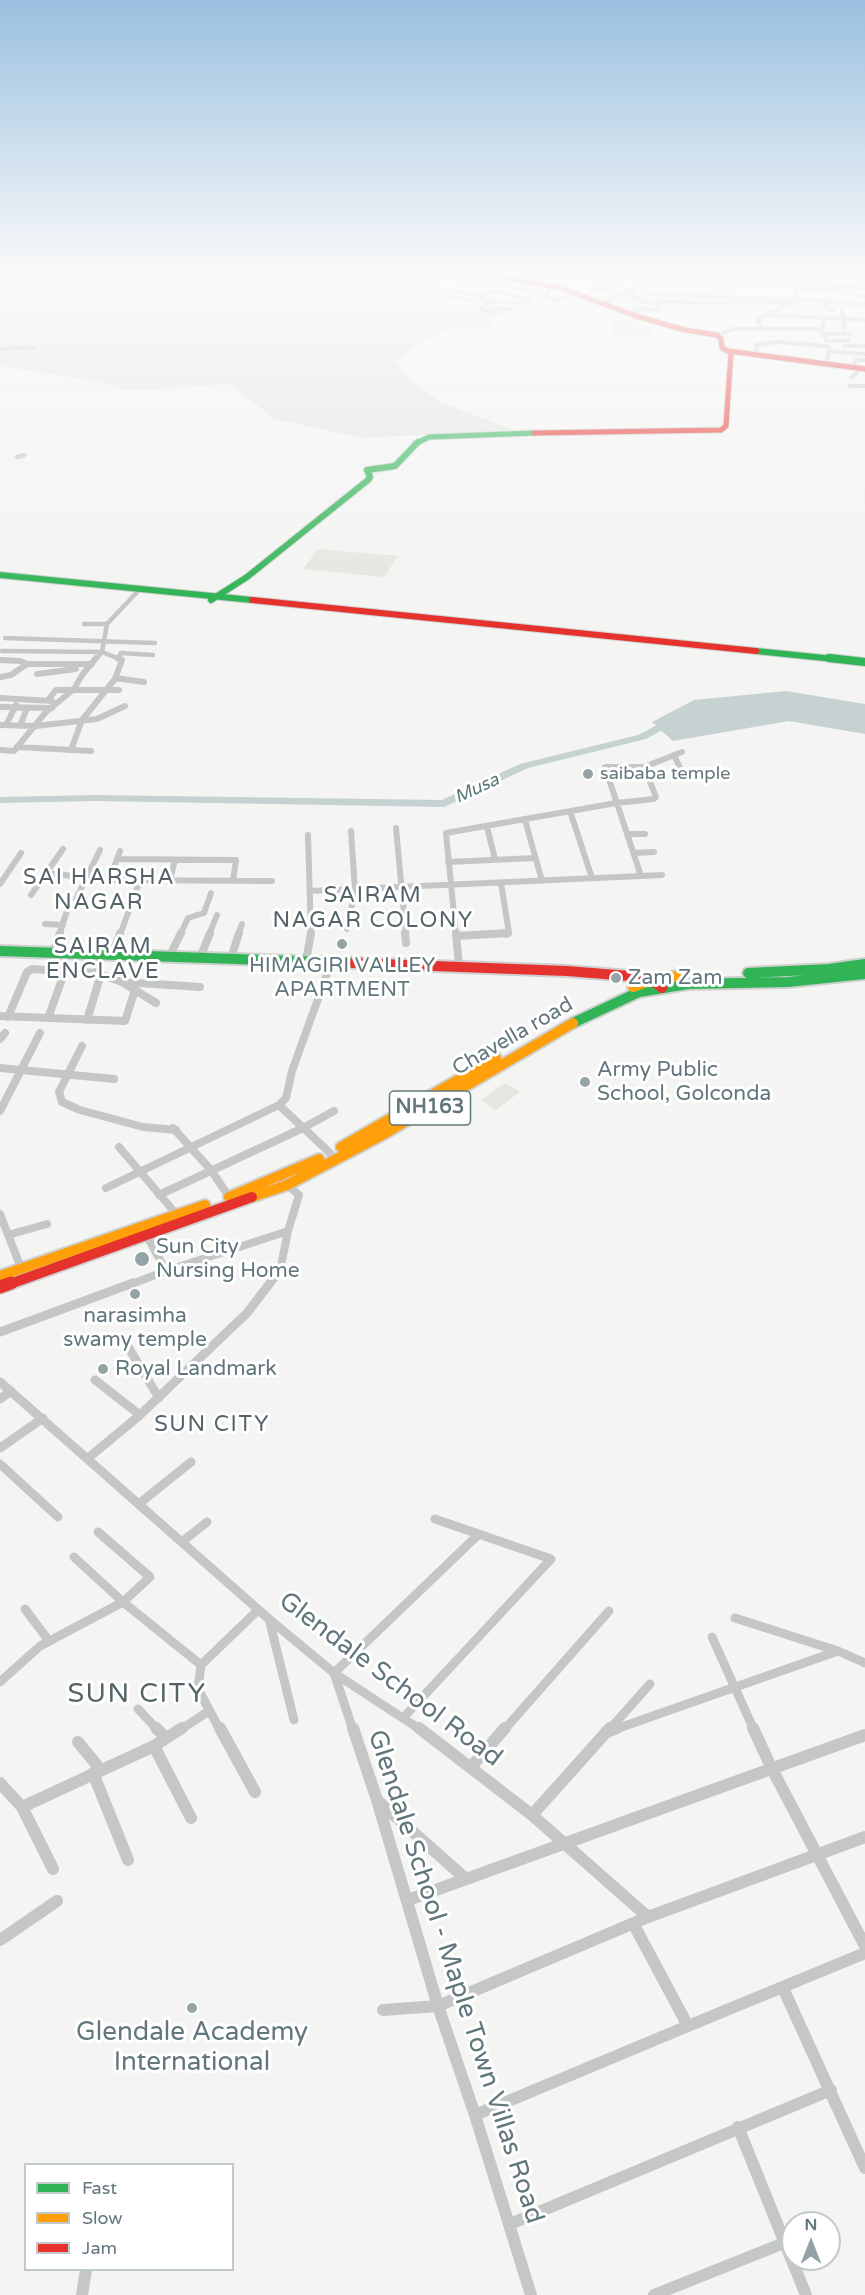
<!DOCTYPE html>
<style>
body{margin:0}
#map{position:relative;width:865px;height:2295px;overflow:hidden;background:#f4f4f3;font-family:"Varela Round",sans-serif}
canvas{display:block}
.legend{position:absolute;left:24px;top:2163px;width:210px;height:108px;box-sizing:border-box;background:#fff;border:2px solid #c0c9cb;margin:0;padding:8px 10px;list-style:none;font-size:18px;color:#61777c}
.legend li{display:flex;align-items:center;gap:12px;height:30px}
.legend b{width:30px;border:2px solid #c0c9cb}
.north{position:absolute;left:781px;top:2211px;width:60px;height:60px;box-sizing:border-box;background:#fff;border:2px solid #c0c9cb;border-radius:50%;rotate:0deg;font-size:16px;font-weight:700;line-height:24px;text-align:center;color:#61777c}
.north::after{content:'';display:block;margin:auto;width:21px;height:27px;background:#94a3a6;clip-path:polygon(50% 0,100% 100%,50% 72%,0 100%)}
</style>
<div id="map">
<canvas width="865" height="2295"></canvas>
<ul class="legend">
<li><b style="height:8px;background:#30b455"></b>Fast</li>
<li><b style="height:8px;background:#ff9f0a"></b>Slow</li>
<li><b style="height:8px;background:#e5322d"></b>Jam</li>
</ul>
<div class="north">N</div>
</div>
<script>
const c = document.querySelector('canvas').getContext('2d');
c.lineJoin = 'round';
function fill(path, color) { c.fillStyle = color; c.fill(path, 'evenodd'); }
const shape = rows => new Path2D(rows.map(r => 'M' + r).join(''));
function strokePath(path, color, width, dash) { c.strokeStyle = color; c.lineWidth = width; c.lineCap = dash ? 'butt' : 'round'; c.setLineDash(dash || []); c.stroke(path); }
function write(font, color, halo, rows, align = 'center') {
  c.font = font + ' "Varela Round",sans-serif'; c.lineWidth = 6; c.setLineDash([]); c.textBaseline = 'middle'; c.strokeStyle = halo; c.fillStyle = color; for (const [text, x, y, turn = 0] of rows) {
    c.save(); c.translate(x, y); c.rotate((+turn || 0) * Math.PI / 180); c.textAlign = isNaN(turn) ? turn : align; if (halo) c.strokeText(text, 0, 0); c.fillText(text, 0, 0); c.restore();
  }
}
fill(shape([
 [0,273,395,273,415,276,419,273,435,273,417,286,449,292,439,300,458,302,451,308,479,312,510,311,492,319,489,327,448,330,426,340,396,361,409,378,440,402,514,430,361,438,275,419,229,384,129,391,95,381,0,366],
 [612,320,627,320,635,325,636,329,650,330,653,336,614,335],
 [318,549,398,556,384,577,303,569],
 [505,1083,520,1092,496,1110,481,1100]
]), '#e4e6e0');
fill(shape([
 [786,691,865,704,865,734,789,721,673,741,652,722,694,700]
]), '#c6d2d2');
fill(shape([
 [676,715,680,716,680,720,646,739,528,768,444,807,95,801,0,803,0,797,95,795,442,800,520,764,638,735,676,715]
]), '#c6d2d2');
const fastFar3 = shape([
 [415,444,429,437,534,433]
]);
const fastFar2 = shape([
 [0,575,252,600],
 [211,600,247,577,368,480,370,477,367,470,395,466,418,442],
 [756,651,844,660]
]);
const fastFar1 = shape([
 [829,658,865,662]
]);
const fast = shape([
 [0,951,354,963],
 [748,973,829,969,865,964],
 [573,1023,639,992,688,984,788,982,865,974]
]);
const slow = shape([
 [633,987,652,980,678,976],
 [341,1147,496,1058],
 [229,1197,319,1159],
 [252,1197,287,1185,384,1134,573,1023],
 [0,1276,205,1205]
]);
const jamFar3 = shape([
 [503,273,500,277,561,288,636,316,685,330,717,335,721,339,722,348,728,351,865,369],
 [534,433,721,430,726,426,731,352]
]);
const jamFar2 = shape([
 [252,600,756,651]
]);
const jamFar1 = shape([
 [354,963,567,971,642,977,652,980,662,988],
 [7,1285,252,1197]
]);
const jam = shape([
 [0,1287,11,1283]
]);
strokePath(fastFar3, '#cfd0d0', 7);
strokePath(fastFar2, '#cfd0d0', 8);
strokePath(fastFar1, '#cfd0d0', 10);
strokePath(fast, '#cfd0d0', 14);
strokePath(slow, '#cfd0d0', 14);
strokePath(jamFar3, '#cfd0d0', 7);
strokePath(jamFar2, '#cfd0d0', 8);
strokePath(jamFar1, '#cfd0d0', 14);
strokePath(jam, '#cfd0d0', 16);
strokePath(shape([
 [471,273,500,277],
 [637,273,704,278],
 [762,273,793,275],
 [610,275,652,281,795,286],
 [456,278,538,292],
 [752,279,797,280],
 [796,283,865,288],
 [814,284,814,276,865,279],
 [427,287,450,273],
 [592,288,621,292,640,299,640,302,797,303,795,286,800,273],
 [796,288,841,291],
 [550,289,546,297,558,300,574,295],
 [446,290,472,294,494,302,522,303,545,285],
 [625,293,639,285],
 [646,294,823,301],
 [608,295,620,283],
 [860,296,865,297],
 [449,297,472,300],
 [480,297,491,291,530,299],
 [585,299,589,297,592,288,612,274],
 [490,301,480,310,498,312],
 [818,301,865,304],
 [827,301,826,309,833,310],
 [600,304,624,293],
 [492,309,510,309],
 [842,310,845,329],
 [629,314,643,309,658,310,657,303],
 [766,315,865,320],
 [762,328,758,322,759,318,788,305],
 [821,330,827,341,849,341],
 [823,334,851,334],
 [717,335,733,329,823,329,823,315],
 [844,346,865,346],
 [0,349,34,347],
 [829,351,865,354],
 [757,355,756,345,776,342,826,346,829,347,827,364],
 [852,368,856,360,865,360],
 [852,377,860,369],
 [849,386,865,386]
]), '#c5c7c7', 4);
strokePath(shape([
 [17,457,24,455],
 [84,624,107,624],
 [5,638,155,643],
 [2,651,102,652,122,660],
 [117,659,121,653,153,655],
 [95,660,102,652,107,624,140,589]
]), '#c5c7c7', 4.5);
strokePath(shape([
 [0,660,20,661,27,664],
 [37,674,76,669],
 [0,677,11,675,27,664,92,664],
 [115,678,144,682],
 [0,698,52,701],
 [48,700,56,690,119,690],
 [0,707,52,708],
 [0,725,36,726,97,719,125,706],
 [6,725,16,705],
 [20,726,27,708],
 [17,747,91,751],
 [0,750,14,751,46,712,74,689,82,675,96,658],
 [71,750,82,720,115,679,122,660,118,658],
 [674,755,682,772],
 [570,811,592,878],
 [525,820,542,881],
 [487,827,495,859],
 [396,828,406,935],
 [627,834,645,834],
 [308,835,311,935],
 [633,853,654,852],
 [117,859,236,860,233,881],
 [448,862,535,858],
 [46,873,109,880,272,881],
 [641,876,662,875],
 [109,880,120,851],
 [170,880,175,860],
 [501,883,509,933,506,935],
 [0,884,21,853],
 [310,891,641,876,605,767,644,767,682,752],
 [31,895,63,849],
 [76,899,100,850],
 [45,924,63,925],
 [347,929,355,890,351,831],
 [59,935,69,905],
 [120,935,140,880],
 [180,935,188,918,204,913,211,893],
 [209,935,217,915],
 [238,935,242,924],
 [456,935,446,833,616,803,654,799,656,797,644,767]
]), '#c5c7c7', 6);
strokePath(shape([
 [405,933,406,943],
 [456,933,459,967],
 [457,936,508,933],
 [53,953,60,933],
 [112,955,120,933],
 [169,957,181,933],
 [200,958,210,933],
 [231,958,239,933],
 [306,961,311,933],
 [97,973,101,954],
 [123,982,200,987],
 [0,1016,125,1021,135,990],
 [8,1017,27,972,32,969,97,973,122,982,156,1003],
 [48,1018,65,971],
 [87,1020,101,974],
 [0,1039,5,1033],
 [82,1046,59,1092,62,1102,80,1110,143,1127,176,1130],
 [0,1068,114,1079],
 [279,1105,330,1153],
 [0,1111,40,1033],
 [173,1128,211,1170,229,1197],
 [119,1147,177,1215],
 [106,1188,279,1105,286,1098,292,1071,331,963],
 [159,1195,303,1128,334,1111],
 [0,1214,21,1268],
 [8,1235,47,1224],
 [147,1236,166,1271,288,1231],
 [129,1285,166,1271],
 [269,1285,280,1271,288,1231,299,1195,278,1177]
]), '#c5c7c7', 8);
strokePath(shape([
 [0,1332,133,1283],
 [122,1337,159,1398],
 [95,1380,140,1415],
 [0,1382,269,1619,334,1673,421,1730],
 [0,1399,11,1391],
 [0,1448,43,1418],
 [87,1459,140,1415,247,1313,270,1283],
 [0,1464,58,1517],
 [140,1503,191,1462],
 [183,1541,207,1522],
 [74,1557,123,1602,201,1665,198,1689,220,1730],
 [25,1609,49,1641],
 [735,1618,838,1651,865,1663],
 [269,1619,294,1720],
 [712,1637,754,1730],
 [201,1665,258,1610],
 [0,1682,40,1646,123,1602,150,1577,98,1532],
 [138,1709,158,1730],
 [404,1717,551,1559,435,1519],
 [180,1730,209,1711],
 [353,1730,334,1673,479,1534],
 [504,1730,609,1611],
 [609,1730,650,1684],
 [613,1730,838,1651]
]), '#c5c7c7', 9);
strokePath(shape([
 [156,1728,166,1738],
 [220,1728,255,1792],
 [353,1728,377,1800,438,2006,475,2115,531,2295],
 [419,1728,532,1815,648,1917],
 [753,1728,772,1769,865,1946],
 [606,1732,617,1728],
 [78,1742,100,1769],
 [154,1746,191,1818],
 [471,1767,505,1728],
 [93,1773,128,1860],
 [0,1783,22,1807,53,1869],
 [378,1801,466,1879],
 [22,1807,154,1746,182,1728],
 [532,1815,610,1728],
 [408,1900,865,1735],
 [634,1925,688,2026,865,1953],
 [0,1940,57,1901],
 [783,1988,865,2168],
 [383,2010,438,2006,648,1917,865,1837],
 [475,2115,688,2026],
 [738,2127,806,2295],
 [510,2224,831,2090],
 [82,2295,86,2270],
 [654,2295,784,2243]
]), '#c5c7c7', 12);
strokePath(fastFar3, '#30b455', 5);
strokePath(fastFar2, '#30b455', 6);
strokePath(fastFar1, '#30b455', 8);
strokePath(fast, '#30b455', 10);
strokePath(slow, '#ff9f0a', 10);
strokePath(jamFar3, '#e5322d', 5);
strokePath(jamFar2, '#e5322d', 6);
strokePath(jamFar1, '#e5322d', 10);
strokePath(jam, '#e5322d', 13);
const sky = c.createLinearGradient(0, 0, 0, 594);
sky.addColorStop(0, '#9ac0df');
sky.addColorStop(0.46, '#fafafa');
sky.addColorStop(1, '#fafafa00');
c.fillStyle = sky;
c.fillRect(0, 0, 865, 594);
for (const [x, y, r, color] of [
 [588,774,6,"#94a3a6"],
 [342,944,6,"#94a3a6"],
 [616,978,6,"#94a3a6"],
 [585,1082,6,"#94a3a6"],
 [142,1259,8,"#94a3a6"],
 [135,1294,6,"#94a3a6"],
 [103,1369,6,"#94a3a6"],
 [192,2008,6,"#94a3a6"]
]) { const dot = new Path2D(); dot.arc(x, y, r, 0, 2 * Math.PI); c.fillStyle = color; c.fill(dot); strokePath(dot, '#fff', 2); }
write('18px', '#61777c', '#fff', [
 ["saibaba temple",600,774]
], 'left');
write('italic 18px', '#5b7778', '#fff', [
 ["Musa",477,789,-25]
]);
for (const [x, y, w] of [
 [430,1108,81]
]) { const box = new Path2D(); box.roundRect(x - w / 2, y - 17, w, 34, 4.5); c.fillStyle = '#fff'; c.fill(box); strokePath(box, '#61777c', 1.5); }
write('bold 20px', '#61777c', null, [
 ["NH163",430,1108]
]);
write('21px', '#61777c', '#fff', [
 ["HIMAGIRI VALLEY",342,966,"center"],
 ["APARTMENT",342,990,"center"],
 ["Zam Zam",628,978],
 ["Army Public",597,1070],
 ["School, Golconda",597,1094],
 ["Sun City",156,1247],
 ["Nursing Home",156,1271],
 ["narasimha",135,1316,"center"],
 ["swamy temple",135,1340,"center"],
 ["Royal Landmark",115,1369]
], 'left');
write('21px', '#61777c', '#fff', [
 ["Chavella road",513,1037,-30]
]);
c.letterSpacing = '1.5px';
write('22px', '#536368', '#fff', [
 ["SAI HARSHA",99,878],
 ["NAGAR",99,903],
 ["SAIRAM",373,896],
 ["NAGAR COLONY",373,921],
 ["SAIRAM",103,947],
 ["ENCLAVE",103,972],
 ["SUN CITY",212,1425]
]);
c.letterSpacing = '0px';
write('26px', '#61777c', '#fff', [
 ["Glendale School Road",390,1680,37],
 ["Glendale School - Maple Town Villas Road",455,1977,72]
]);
write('26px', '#61777c', '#fff', [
 ["Glendale Academy",192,2033],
 ["International",192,2063]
]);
c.letterSpacing = '1.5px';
write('27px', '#536368', '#fff', [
 ["SUN CITY",137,1695]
]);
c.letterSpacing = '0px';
</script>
